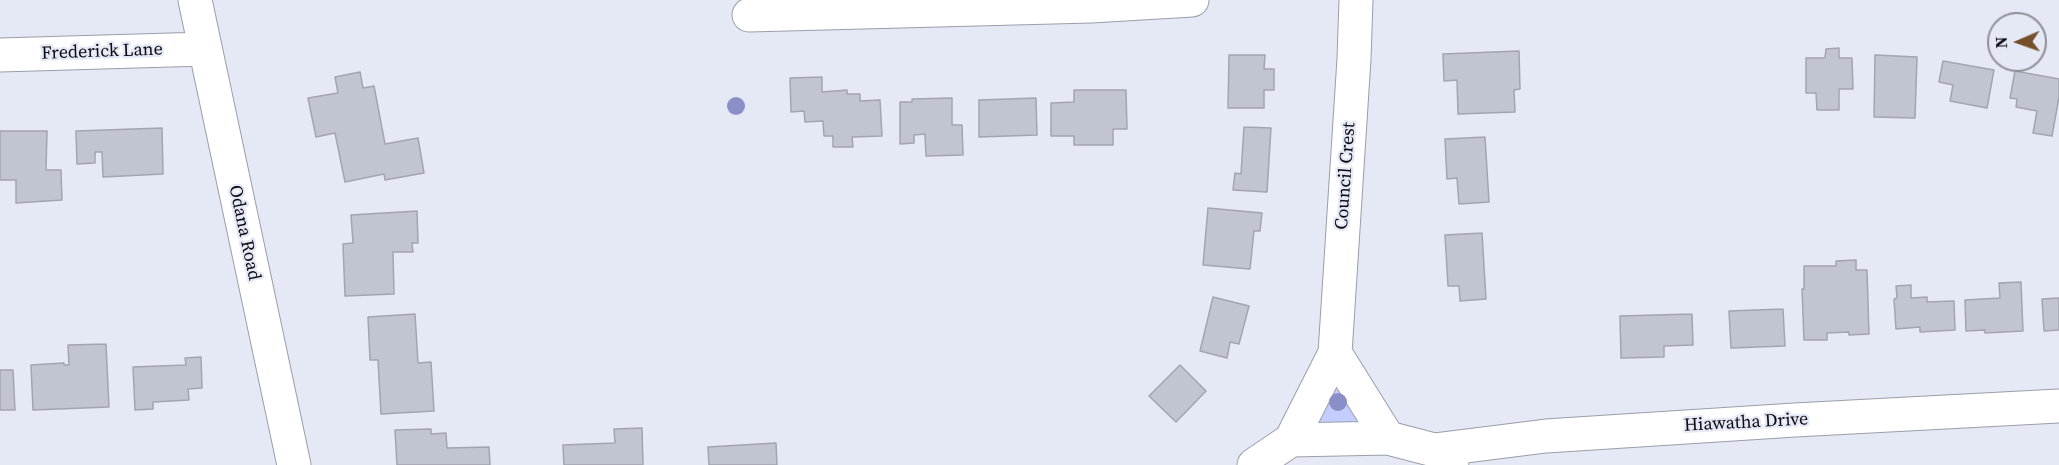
<!DOCTYPE html>
<style>
body{margin:0}
#map{position:relative;width:2059px;height:465px;overflow:hidden;background:#e5e8f5;font-family:"Source Serif 4",serif}
canvas{display:block}
.north{position:absolute;left:1987px;top:12px;width:60px;height:60px;box-sizing:border-box;background:#e5e8f5;border:2px solid #8d9099;border-radius:50%;rotate:268deg;font-size:16px;font-weight:700;line-height:24px;text-align:center;color:#0a0b10}
.north::after{content:'';display:block;margin:auto;width:21px;height:27px;background:#75502b;clip-path:polygon(50% 0,100% 100%,50% 72%,0 100%)}
</style>
<div id="map">
<canvas width="2059" height="465"></canvas>
<div class="north">N</div>
</div>
<script>
const c = document.querySelector('canvas').getContext('2d');
c.lineJoin = 'round';
function fill(path, color) { c.fillStyle = color; c.fill(path, 'evenodd'); }
const shape = rows => new Path2D(rows.map(r => 'M' + r).join(''));
function strokePath(path, color, width, dash) { c.strokeStyle = color; c.lineWidth = width; c.lineCap = dash ? 'butt' : 'round'; c.setLineDash(dash || []); c.stroke(path); }
function write(font, color, halo, rows, align = 'center') {
  c.font = font + ' "Source Serif 4",serif'; c.lineWidth = 4.5; c.setLineDash([]); c.textBaseline = 'middle'; c.strokeStyle = halo; c.fillStyle = color; for (const [text, x, y, turn = 0] of rows) {
    c.save(); c.translate(x, y); c.rotate((+turn || 0) * Math.PI / 180); c.textAlign = isNaN(turn) ? turn : align; if (halo) c.strokeText(text, 0, 0); c.fillText(text, 0, 0); c.restore();
  }
}
fill(shape([
 [1332,390,1344,390,1358,415,1356,422,1312,427]
]), '#c3ceff');
const building = shape([
 [1839,48,1839,58,1852,58,1853,89,1839,89,1839,110,1817,110,1816,93,1806,93,1806,58,1825,58,1826,49,1839,48],
 [1519,51,1520,89,1514,90,1515,112,1458,114,1457,80,1444,81,1443,54,1519,51],
 [1229,55,1265,55,1264,69,1274,69,1274,90,1264,90,1264,108,1228,108,1229,55],
 [1875,55,1917,57,1915,118,1874,117,1875,55],
 [1943,61,1994,70,1987,108,1950,101,1953,85,1939,82,1943,61],
 [2015,71,2059,79,2059,97,2052,136,2033,133,2037,111,2016,107,2017,99,2010,98,2015,71],
 [360,72,363,88,374,86,385,144,418,138,424,173,385,180,384,174,345,182,335,133,316,137,308,98,338,93,335,77,360,72],
 [822,77,822,92,847,90,847,94,860,94,860,101,880,100,882,136,852,137,853,147,833,147,833,136,824,136,823,121,805,122,804,111,791,112,790,78,822,77],
 [1074,90,1126,90,1127,129,1113,129,1113,145,1074,145,1074,136,1051,136,1051,103,1074,102,1074,90],
 [952,98,952,125,962,125,963,155,926,156,925,134,914,135,914,143,900,144,900,102,912,102,912,99,952,98],
 [1036,98,1037,135,979,137,979,100,1036,98],
 [1244,127,1271,128,1267,192,1233,190,1235,173,1241,174,1244,127],
 [162,128,163,174,103,177,102,152,95,152,95,163,77,164,76,131,162,128],
 [0,131,47,131,46,170,61,170,62,200,16,203,16,180,0,180,0,131],
 [1485,137,1489,202,1459,204,1457,178,1447,179,1445,139,1485,137],
 [1208,208,1262,213,1260,231,1254,231,1250,269,1203,265,1208,208],
 [417,211,418,243,412,243,413,252,393,252,394,294,345,296,343,244,353,243,351,215,417,211],
 [1482,233,1486,299,1460,301,1459,286,1448,286,1445,235,1482,233],
 [1856,260,1856,270,1867,270,1869,334,1849,335,1849,332,1827,333,1827,340,1804,340,1802,289,1804,289,1804,266,1836,266,1836,261,1856,260],
 [2021,282,2023,331,1985,333,1985,330,1966,331,1965,300,2000,298,1999,283,2021,282],
 [1911,285,1911,298,1927,297,1927,302,1954,301,1955,330,1920,332,1920,327,1896,329,1894,299,1897,298,1896,286,1911,285],
 [1213,297,1249,306,1239,344,1230,342,1227,358,1200,351,1213,297],
 [2059,298,2059,330,2044,331,2042,299,2059,298],
 [1783,309,1785,346,1731,348,1729,311,1783,309],
 [415,314,418,363,431,362,434,411,381,414,378,360,370,360,368,317,415,314],
 [1692,314,1693,345,1664,346,1664,357,1621,358,1620,316,1692,314],
 [106,344,109,407,33,410,31,365,64,363,64,365,69,365,68,345,106,344],
 [201,357,202,388,188,389,189,400,153,402,153,409,135,410,133,367,186,365,185,358,201,357],
 [1180,365,1206,391,1176,422,1149,396,1180,365],
 [0,370,13,370,15,410,0,410,0,370],
 [642,428,643,465,564,465,563,445,615,443,614,429,642,428],
 [431,429,431,434,446,433,447,448,489,447,490,465,397,465,395,430,431,429],
 [776,443,777,465,709,465,708,447,776,443]
]);
fill(building, '#c1c4d1');
strokePath(building, '#a2a5b1', 1.5);
const minor = shape([
 [195,0,294,465],
 [749,15,1091,6,1192,0],
 [0,55,205,49],
 [1335,353,1388,438],
 [1291,440,1335,353,1354,59,1356,0],
 [1434,450,1546,436,1795,420,2059,406],
 [1254,465,1291,440,1388,438,1434,450,1452,462]
]);
strokePath(minor, '#9b9eaa', 35);
strokePath(minor, '#fff', 33);
c.fillStyle = '#8a8fc8';
for (const [x, y] of [
 [736,106],
 [1338,402]
]) { c.beginPath(); c.arc(x, y, 9, 0, 2 * Math.PI); c.fill(); }
write('18px', '#0a0b10', '#e5e8f5', [
 ["Frederick Lane",102,52,-2],
 ["Council Crest",1346,176,-86],
 ["Odana Road",244,233,78],
 ["Hiawatha Drive",1746,423,-3]
]);
</script>
